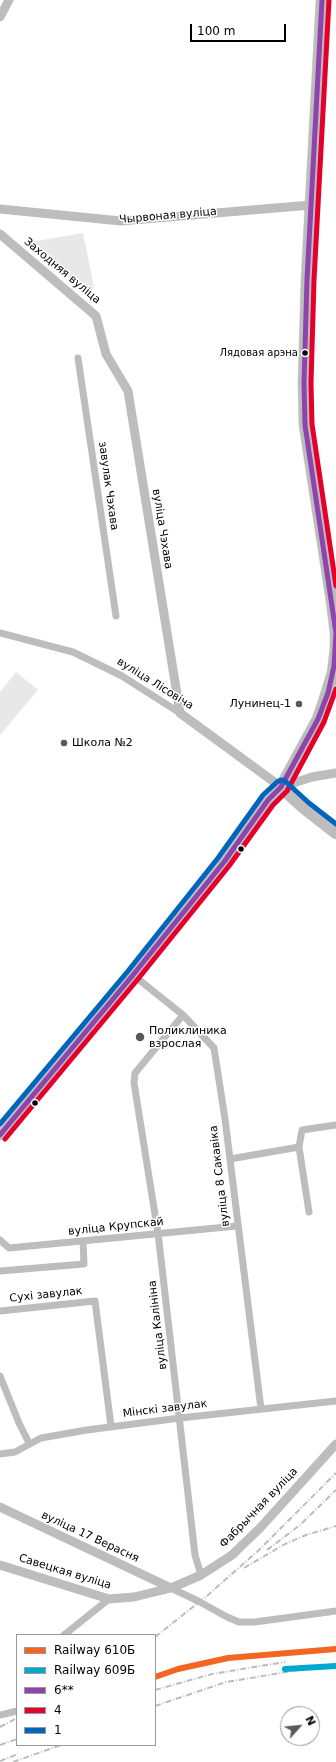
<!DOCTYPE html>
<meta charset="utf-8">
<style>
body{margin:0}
#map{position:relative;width:336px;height:1762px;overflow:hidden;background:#fff;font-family:"DejaVu Sans",sans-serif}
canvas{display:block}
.legend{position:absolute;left:16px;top:1634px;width:140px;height:112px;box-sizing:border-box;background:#fff;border:1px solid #999;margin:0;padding:5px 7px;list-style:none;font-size:12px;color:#000}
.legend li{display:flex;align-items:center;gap:8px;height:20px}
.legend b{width:20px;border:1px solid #999}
.north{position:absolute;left:280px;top:1706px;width:40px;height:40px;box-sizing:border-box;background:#fff;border:1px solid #999;border-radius:50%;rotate:63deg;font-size:11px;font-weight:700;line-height:16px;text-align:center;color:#000}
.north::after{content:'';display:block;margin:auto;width:14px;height:18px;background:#595959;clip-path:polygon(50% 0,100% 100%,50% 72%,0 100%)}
.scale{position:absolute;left:190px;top:24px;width:96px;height:18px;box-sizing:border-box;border:2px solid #000;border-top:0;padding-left:5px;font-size:12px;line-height:14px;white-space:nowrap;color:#000;-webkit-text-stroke:3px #fff;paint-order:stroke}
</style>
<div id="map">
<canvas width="336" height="1762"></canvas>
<ul class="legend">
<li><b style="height:5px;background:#f26522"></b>Railway 610Б</li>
<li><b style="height:5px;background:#00a9ce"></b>Railway 609Б</li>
<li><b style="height:5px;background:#8e44ad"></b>6**</li>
<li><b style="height:5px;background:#e4002b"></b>4</li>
<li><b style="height:5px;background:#0065bd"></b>1</li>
</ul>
<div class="north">N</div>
<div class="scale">100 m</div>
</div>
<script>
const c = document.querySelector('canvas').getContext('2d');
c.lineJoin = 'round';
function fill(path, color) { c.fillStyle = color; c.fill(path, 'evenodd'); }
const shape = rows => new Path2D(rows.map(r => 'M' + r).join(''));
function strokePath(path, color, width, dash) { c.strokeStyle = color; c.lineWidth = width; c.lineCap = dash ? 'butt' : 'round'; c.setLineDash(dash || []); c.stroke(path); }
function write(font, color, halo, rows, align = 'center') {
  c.font = font + ' "DejaVu Sans",sans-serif'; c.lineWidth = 3; c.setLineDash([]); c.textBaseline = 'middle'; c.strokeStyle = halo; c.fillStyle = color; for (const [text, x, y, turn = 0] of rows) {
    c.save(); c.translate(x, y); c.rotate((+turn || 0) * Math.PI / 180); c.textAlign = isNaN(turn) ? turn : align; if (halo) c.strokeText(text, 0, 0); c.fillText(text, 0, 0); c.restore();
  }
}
fill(shape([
 [83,233,94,287,88,297,31,242],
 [16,672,38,690,0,735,0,692]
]), '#e8e8e8');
const primary = shape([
 [322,0,307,280,304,383,305,425,332,601,336,633,336,649,333,673,323,705,318,719,281,787,304,808,336,833]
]);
strokePath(primary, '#dbdbdb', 13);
strokePath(shape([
 [78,358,116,616],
 [0,633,73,652,122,676,180,713],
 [133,975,183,1015,214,1048,225,1119,261,1409],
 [183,1015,135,1073,134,1083,158,1233,195,1555,201,1575],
 [299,1147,309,1212],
 [230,1159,299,1147,302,1130,336,1125],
 [0,1240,9,1248,237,1226],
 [0,1271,84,1264,83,1241],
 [0,1311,95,1301,111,1426],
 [0,1376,19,1423,29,1443],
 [0,1454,15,1452,41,1438,87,1430,180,1418,336,1401],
 [171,1588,200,1602,227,1617,239,1622,255,1622,336,1611],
 [64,1635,109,1599],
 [0,1715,17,1711]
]), '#bdbdbd', 7);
strokePath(shape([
 [0,17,9,0],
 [0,209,121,221,311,205],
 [0,234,96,316,106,354,128,391,180,713,281,787,312,777,336,773],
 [0,1507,171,1588],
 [0,1565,109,1599,134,1597,171,1588,201,1575,232,1555,260,1528,336,1444]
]), '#bdbdbd', 9);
strokePath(shape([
 [0,1135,133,975,224,862,268,800,281,787]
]), '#bfbfbf', 10);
strokePath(primary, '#bdbdbd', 12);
strokePath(shape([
 [267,1550,300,1525,336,1490],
 [244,1568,285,1544,306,1535,336,1526],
 [155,1637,208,1595,259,1550,336,1473],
 [155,1690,212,1674,285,1662],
 [155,1706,226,1682,336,1664],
 [0,1727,17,1718],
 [0,1745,17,1739],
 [0,1761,18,1754],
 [13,1762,61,1745]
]), '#bdbdbd', 2, [6, 2, 1, 2]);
strokePath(shape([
 [0,1135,133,975,224,862,268,800,281,787,318,719,328,693,334,666,336,633,305,425,304,383,307,280,322,0]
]), '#8e44ad', 5);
strokePath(shape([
 [329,0,314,280,311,383,312,424,336,586],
 [5,1139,138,979,229,866,273,805,287,791,324,722,336,689]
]), '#e4002b', 5);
strokePath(shape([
 [0,1124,128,971,218,858,263,795,277,782,281,780,285,781,309,803,336,824]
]), '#0065bd', 5);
strokePath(shape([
 [155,1677,178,1669,228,1658,336,1649]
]), '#f26522', 6);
strokePath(shape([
 [285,1669,336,1666]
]), '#00a9ce', 6);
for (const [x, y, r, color] of [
 [305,353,3.5,"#000"],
 [299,704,4,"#595959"],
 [64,743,4,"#595959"],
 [241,849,3.5,"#000"],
 [140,1037,5,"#595959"],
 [35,1103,3.5,"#000"]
]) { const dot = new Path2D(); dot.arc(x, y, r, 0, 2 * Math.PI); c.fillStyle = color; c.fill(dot); strokePath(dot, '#fff', 1.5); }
write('10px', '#000', '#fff', [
 ["Лядовая арэна",298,353]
], 'right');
write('11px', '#000', '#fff', [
 ["Чырвоная вуліца",168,216,-5],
 ["Заходняя вуліца",62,271,40],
 ["завулак Чэхава",108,486,82],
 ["вуліца Чэхава",162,529,81],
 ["вуліца Лісовіча",155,684,32],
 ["вуліца 8 Сакавіка",220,1176,-97],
 ["вуліца Крупскай",116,1227,-6],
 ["Сухі завулак",46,1295,-6],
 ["вуліца Калініна",158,1325,-97],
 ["Мінскі завулак",165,1409,-7],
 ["Фабрычная вуліца",259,1508,-46],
 ["вуліца 17 Верасня",90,1537,25],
 ["Савецкая вуліца",65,1572,17]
]);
write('11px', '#000', '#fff', [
 ["Лунинец-1",291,704,"right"],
 ["Школа №2",72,743],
 ["Поликлиника",149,1031],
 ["взрослая",149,1044]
], 'left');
</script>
